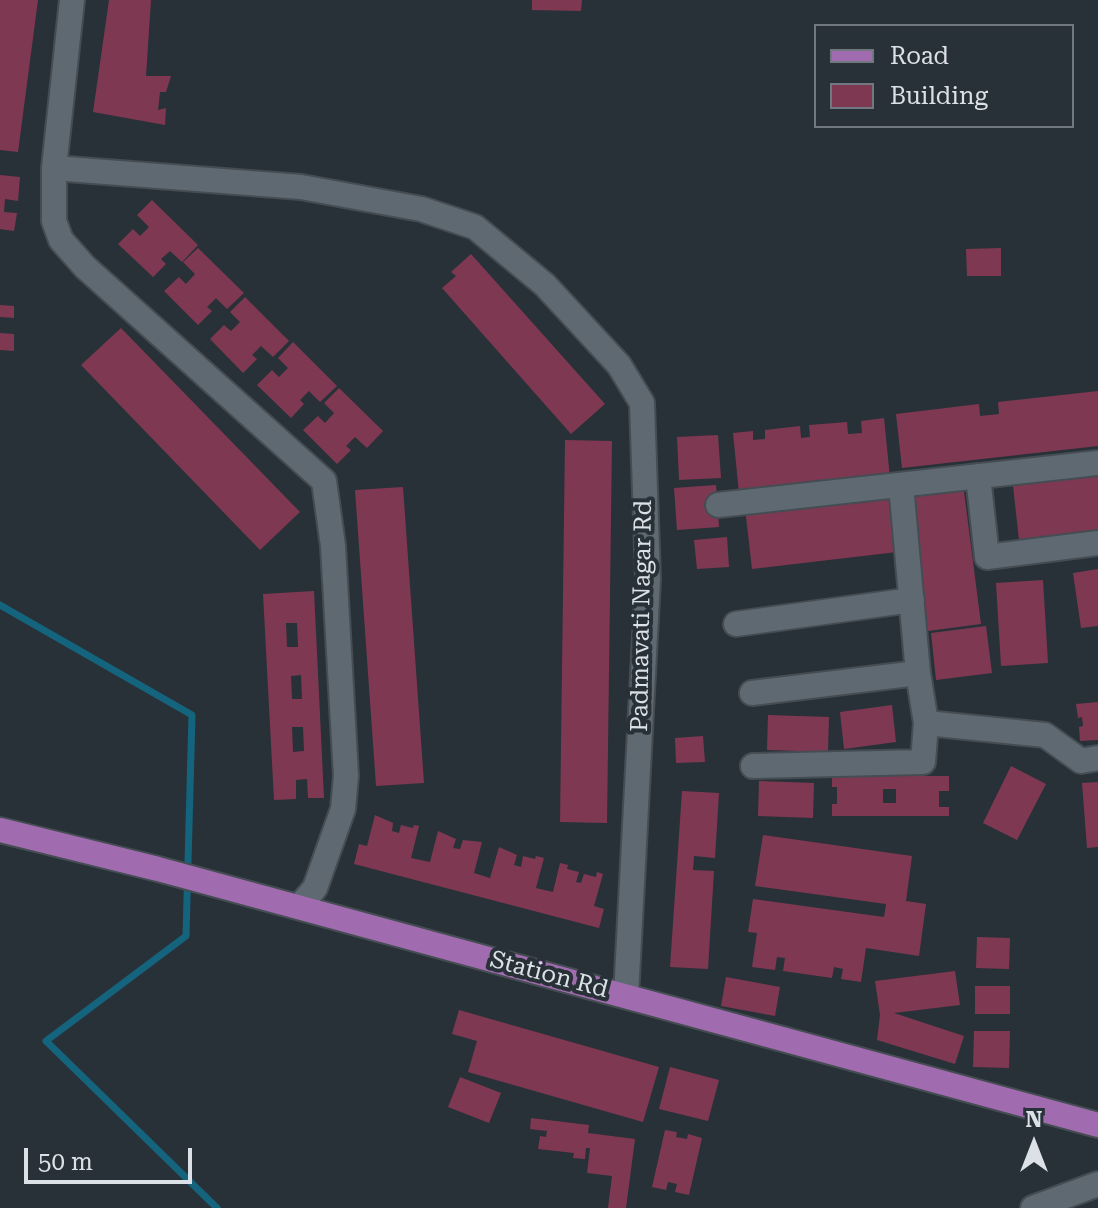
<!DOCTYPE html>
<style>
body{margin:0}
#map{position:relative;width:1098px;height:1208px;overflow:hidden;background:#283138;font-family:"Roboto Serif",serif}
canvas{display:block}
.legend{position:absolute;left:814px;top:24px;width:260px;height:104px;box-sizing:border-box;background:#283138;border:2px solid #70777e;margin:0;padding:10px 14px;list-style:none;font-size:24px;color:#dbe1e6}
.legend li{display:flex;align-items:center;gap:16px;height:40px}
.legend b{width:40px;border:2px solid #70777e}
.north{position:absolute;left:994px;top:1104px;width:80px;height:80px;-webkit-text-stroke:6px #283138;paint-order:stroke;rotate:0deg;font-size:22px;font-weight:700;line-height:32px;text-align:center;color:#dbe1e6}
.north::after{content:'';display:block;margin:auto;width:28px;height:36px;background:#dbe1e6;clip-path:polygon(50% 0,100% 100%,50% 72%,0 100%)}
.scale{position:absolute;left:24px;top:1148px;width:168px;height:36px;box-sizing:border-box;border:4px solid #dbe1e6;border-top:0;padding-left:10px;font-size:24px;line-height:28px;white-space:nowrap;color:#dbe1e6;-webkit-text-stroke:6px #283138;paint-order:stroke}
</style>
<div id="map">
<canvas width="1098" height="1208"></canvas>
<ul class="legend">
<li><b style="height:10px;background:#a06caf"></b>Road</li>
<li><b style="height:22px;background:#7f3852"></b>Building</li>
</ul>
<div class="north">N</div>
<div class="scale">50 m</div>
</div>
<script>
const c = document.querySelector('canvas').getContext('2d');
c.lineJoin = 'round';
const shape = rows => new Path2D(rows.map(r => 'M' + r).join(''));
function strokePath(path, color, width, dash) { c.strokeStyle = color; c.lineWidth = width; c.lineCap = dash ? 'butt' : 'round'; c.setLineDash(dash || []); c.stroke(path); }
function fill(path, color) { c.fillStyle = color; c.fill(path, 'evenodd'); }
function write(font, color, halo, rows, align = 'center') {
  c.font = font + ' "Roboto Serif",serif'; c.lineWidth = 8; c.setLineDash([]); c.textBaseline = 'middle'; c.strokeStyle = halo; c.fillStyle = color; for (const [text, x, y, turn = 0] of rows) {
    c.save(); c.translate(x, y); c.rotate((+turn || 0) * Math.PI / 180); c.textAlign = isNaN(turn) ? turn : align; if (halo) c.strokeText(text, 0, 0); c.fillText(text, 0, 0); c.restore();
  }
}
strokePath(shape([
 [0,605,192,715,186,936,46,1041,217,1208]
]), '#15647e', 7);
fill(shape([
 [0,0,38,0,18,152,0,150],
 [109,0,151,0,146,76,171,76,166,92,160,92,158,110,166,108,165,125,93,112],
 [532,0,582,0,581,11,532,10],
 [0,175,20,177,18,201,5,199,4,212,17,213,14,231,0,229],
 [152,200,198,245,182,262,170,251,161,259,166,264,153,277,118,244,133,229,140,236,149,227,137,215],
 [198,248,244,293,227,309,216,298,207,307,212,311,198,325,164,291,179,277,186,284,195,274,183,262],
 [1001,248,1001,276,967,276,966,249],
 [471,254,605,404,571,434,442,288,456,276,451,272],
 [245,297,289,341,273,357,261,346,252,355,257,359,243,373,210,339,224,325,231,331,240,322,230,312],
 [0,305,14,306,14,318,0,317],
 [121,328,300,512,260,550,81,365],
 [0,333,14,334,14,351,0,350],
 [293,342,337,386,320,402,309,391,300,400,304,404,291,418,257,385,272,370,279,377,288,368,278,358],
 [339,388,383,431,367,448,355,437,346,446,351,450,337,464,303,430,318,416,325,423,334,413,324,403],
 [1098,391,1098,446,902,468,896,414,979,404,980,416,999,414,998,402],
 [884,418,890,478,739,493,733,433,753,431,753,440,765,439,765,430,800,426,801,438,810,437,809,425,847,422,848,434,862,433,861,421],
 [718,435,721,478,679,480,677,437],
 [565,440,612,441,607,823,560,822],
 [1098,476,1098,531,1019,540,1013,486],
 [963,484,981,624,928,631,909,491],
 [716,485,719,527,677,530,674,488],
 [403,487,424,783,376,786,355,490],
 [890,492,897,552,752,569,745,508],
 [727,537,729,567,697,569,694,540],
 [1098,569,1098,626,1081,628,1073,573],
 [1043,580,1048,663,1001,666,996,583],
 [314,591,324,798,308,798,307,779,296,780,296,799,274,800,263,594],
 [286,623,297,623,298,647,287,647],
 [301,675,302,699,292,699,291,676],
 [292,727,303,727,304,751,293,752],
 [986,626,992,673,936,680,931,633],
 [1098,702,1098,740,1080,741,1079,727,1083,726,1082,717,1078,718,1076,704],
 [892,705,896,742,844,749,840,712],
 [768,715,829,717,828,752,767,750],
 [703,736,705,762,676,763,675,738],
 [1011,766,1046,784,1017,840,983,823],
 [832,776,949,776,949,791,939,791,939,807,949,807,949,816,832,816,832,804,837,804,837,787,832,787],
 [883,789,896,789,896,803,883,803],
 [759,781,814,783,813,818,758,816],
 [1098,782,1098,847,1087,848,1082,783],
 [682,791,719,793,715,858,694,856,693,870,714,871,708,969,670,967],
 [375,815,393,823,392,831,399,833,401,825,413,828,414,825,419,826,411,858,430,862,438,831,456,839,453,848,460,849,463,840,482,842,474,873,490,878,499,847,517,855,514,865,521,867,523,856,535,859,536,856,544,858,536,888,553,892,560,863,568,865,567,869,579,872,576,882,581,883,584,874,596,877,597,872,603,874,594,906,604,909,599,928,354,864,359,844,367,846],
 [763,835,912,856,906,901,926,904,919,956,866,948,861,982,841,979,843,969,834,967,832,978,783,971,785,958,777,957,775,970,752,967,757,933,748,932,753,899,884,917,886,904,755,886],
 [977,937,1010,938,1009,969,976,968],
 [955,971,960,1005,894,1013,964,1036,955,1064,877,1040,880,1015,875,981],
 [726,977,780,987,775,1016,721,1006],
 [975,986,1010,986,1010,1014,975,1014],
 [459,1010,659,1067,643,1122,468,1072,477,1041,452,1034],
 [974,1031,1010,1031,1009,1068,973,1067],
 [670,1067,719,1080,708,1121,659,1109],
 [460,1077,501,1093,489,1123,448,1107],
 [531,1118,589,1125,588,1133,635,1139,626,1208,608,1208,612,1176,587,1173,590,1148,586,1148,585,1159,573,1158,574,1153,538,1149,540,1136,546,1137,547,1131,530,1129],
 [665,1130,677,1132,676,1137,687,1139,688,1134,702,1138,689,1195,675,1192,677,1184,668,1182,666,1190,652,1187]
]), '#7f3852');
const minor = shape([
 [72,0,54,168,54,221,61,240,85,267,324,481,333,546,346,776,343,809,315,888,299,907],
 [54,168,301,187,421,209,475,227,545,285,619,365,642,403,648,579,626,996],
 [978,476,987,557,1098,543],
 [901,485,918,673,926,723,1045,735,1081,761,1098,758],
 [718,505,1098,463],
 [736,624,912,600],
 [752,693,918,673],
 [753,766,923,762,926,723],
 [1033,1208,1098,1184]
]);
const major = shape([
 [0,830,158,869,1098,1125]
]);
strokePath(minor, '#454d53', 28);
strokePath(major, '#454d53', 28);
strokePath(minor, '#5f6972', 24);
strokePath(major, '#a06caf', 24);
write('24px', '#dbe1e6', '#283138', [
 ["Padmavati Nagar Rd",642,616,-89],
 ["Station Rd",549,975,15]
]);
</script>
